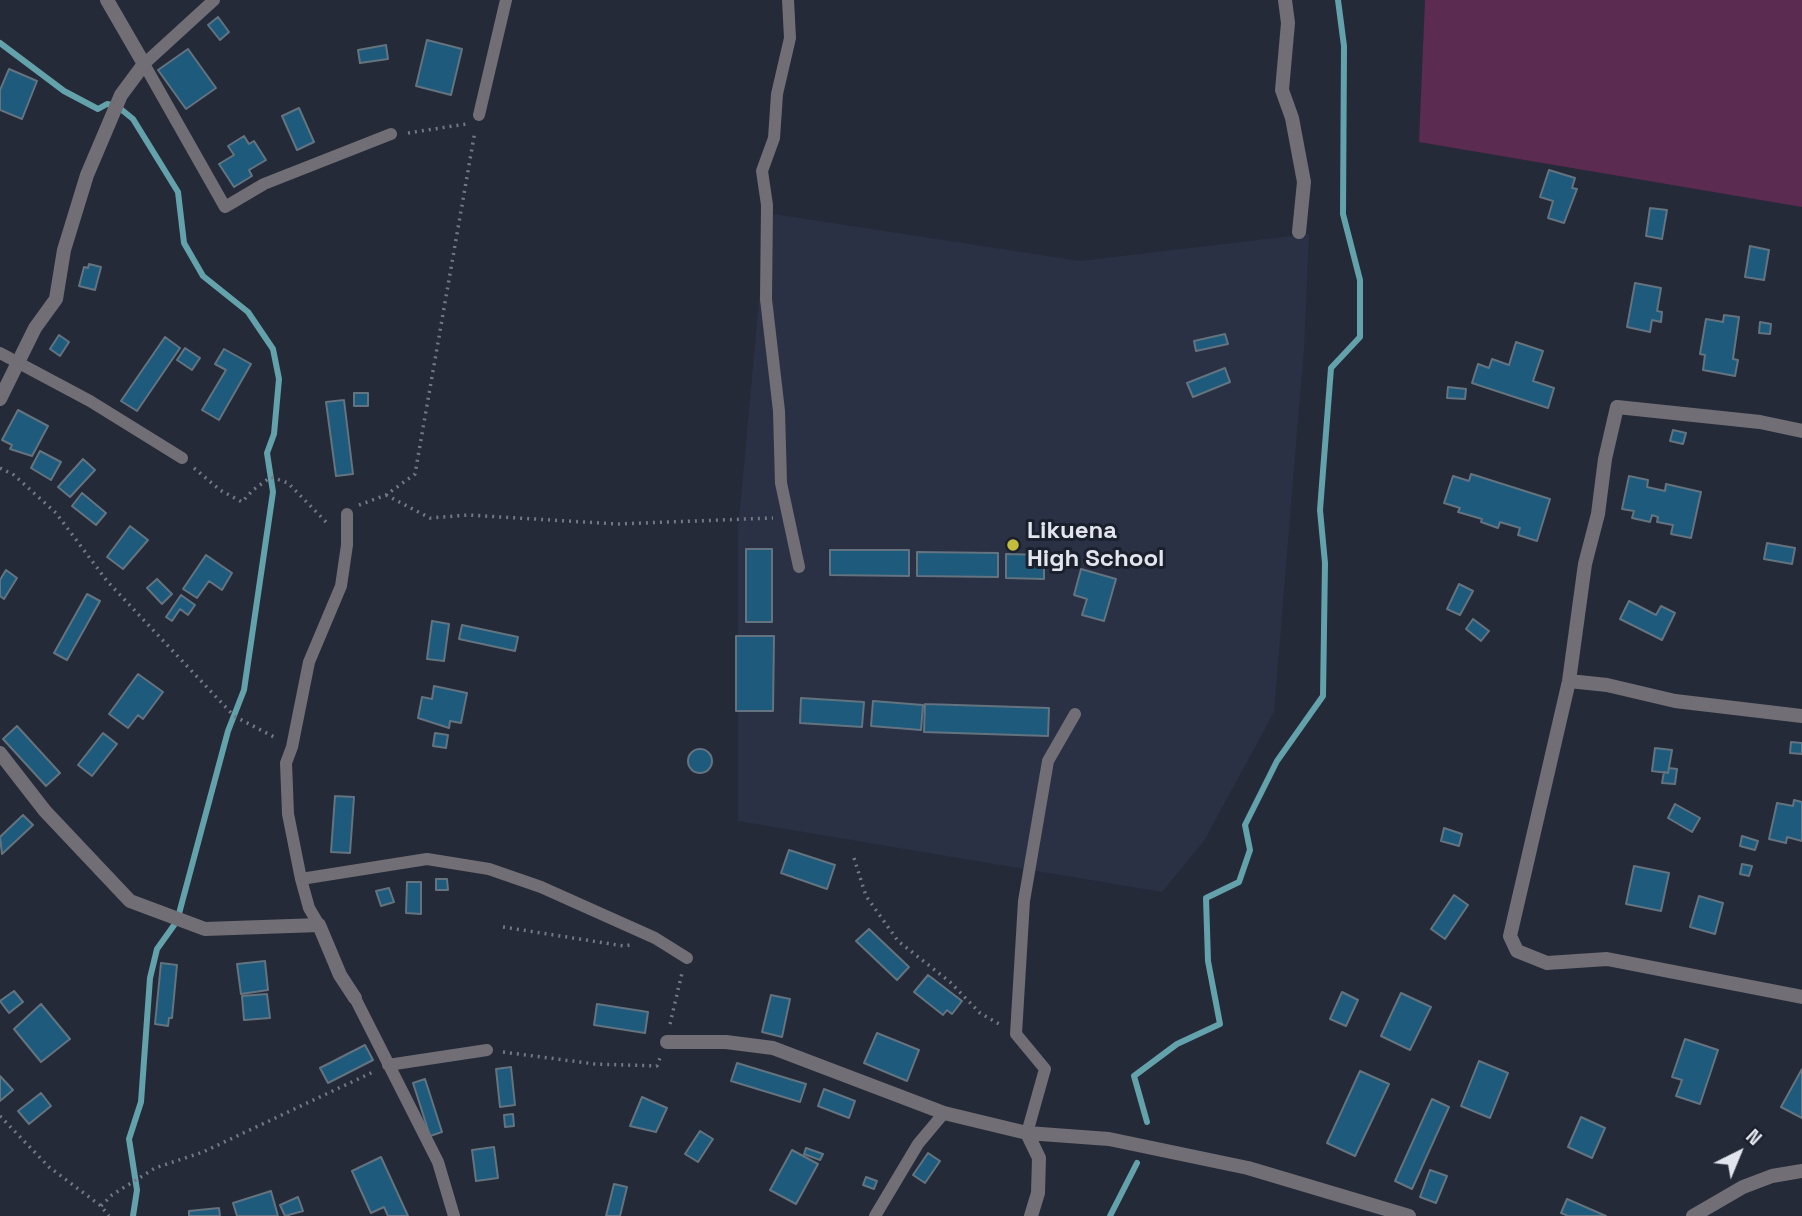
<!DOCTYPE html>
<style>
body{margin:0}
#map{position:relative;width:1802px;height:1216px;overflow:hidden;background:#252a38;font-family:"Space Grotesk",sans-serif}
canvas{display:block}
.north{position:absolute;left:1704px;top:1118px;width:70px;height:70px;-webkit-text-stroke:5px #1b202d;paint-order:stroke;rotate:43deg;font-size:19px;font-weight:700;line-height:28px;text-align:center;color:#e2e5ee}
.north::after{content:'';display:block;margin:auto;width:24px;height:32px;background:#e2e5ee;clip-path:polygon(50% 0,100% 100%,50% 72%,0 100%)}
</style>
<div id="map">
<canvas width="1802" height="1216"></canvas>
<div class="north">N</div>
</div>
<script>
const c = document.querySelector('canvas').getContext('2d');
c.lineJoin = 'round';
function fill(path, color) { c.fillStyle = color; c.fill(path, 'evenodd'); }
const shape = rows => new Path2D(rows.map(r => 'M' + r).join(''));
function strokePath(path, color, width, dash) { c.strokeStyle = color; c.lineWidth = width; c.lineCap = dash ? 'butt' : 'round'; c.setLineDash(dash || []); c.stroke(path); }
function write(font, color, halo, rows, align = 'center') {
  c.font = font + ' "Space Grotesk",sans-serif'; c.lineWidth = 6; c.setLineDash([]); c.textBaseline = 'middle'; c.strokeStyle = halo; c.fillStyle = color; for (const [text, x, y, turn = 0] of rows) {
    c.save(); c.translate(x, y); c.rotate((+turn || 0) * Math.PI / 180); c.textAlign = isNaN(turn) ? turn : align; if (halo) c.strokeText(text, 0, 0); c.fillText(text, 0, 0); c.restore();
  }
}
fill(shape([
 [767,213,1080,261,1309,234,1304,348,1274,712,1204,841,1162,892,738,821,738,531]
]), '#2a3145');
fill(shape([
 [1425,0,1802,0,1802,207,1419,142]
]), '#5b2b51');
strokePath(shape([
 [0,43,64,91,98,109,107,104,117,106,133,119,178,192,184,243,203,276,248,312,273,349,279,379,274,434,267,453,273,492,244,690,228,731,177,921,157,949,150,978,141,1102,129,1139,137,1190,133,1216],
 [1147,1122,1134,1076,1177,1044,1220,1024,1208,961,1206,898,1239,882,1250,850,1245,825,1277,761,1323,696,1325,563,1320,510,1331,368,1360,337,1360,280,1343,214,1344,46,1338,0],
 [1110,1216,1137,1163]
]), '#63a2ab', 6);
const building = shape([
 [218,17,229,32,220,40,208,25,218,17],
 [427,40,462,49,451,95,416,86,427,40],
 [386,45,388,59,360,63,358,50,386,45],
 [188,49,216,88,186,109,158,70,188,49],
 [9,69,37,81,22,119,0,110,0,90,9,69],
 [299,108,314,142,297,150,282,116,299,108],
 [244,136,249,144,254,141,266,160,249,170,252,176,234,187,219,164,234,155,228,146,244,136],
 [1549,170,1575,178,1572,188,1577,189,1564,223,1548,218,1553,201,1540,197,1549,170],
 [1650,208,1667,210,1662,239,1646,236,1650,208],
 [1750,246,1769,250,1764,280,1745,277,1750,246],
 [89,264,101,267,95,290,79,286,84,267,88,268,89,264],
 [1635,283,1661,288,1657,311,1662,312,1661,322,1652,320,1650,332,1627,327,1635,283],
 [1724,315,1739,317,1733,359,1738,360,1735,376,1703,370,1705,355,1700,354,1706,319,1723,322,1724,315],
 [1760,322,1771,324,1770,334,1759,333,1760,322],
 [1225,334,1228,344,1196,351,1194,341,1225,334],
 [59,335,69,342,60,356,50,349,59,335],
 [165,337,180,348,137,411,121,401,165,337],
 [1516,342,1543,351,1533,381,1554,388,1548,408,1472,383,1478,364,1489,368,1492,359,1509,365,1516,342],
 [185,348,200,358,192,370,177,360,185,348],
 [224,349,251,364,219,420,202,410,226,370,215,364,224,349],
 [1225,368,1230,382,1193,397,1187,383,1225,368],
 [1448,387,1466,389,1465,399,1447,398,1448,387],
 [354,393,368,393,368,406,354,406,354,393],
 [344,400,353,474,336,476,326,402,344,400],
 [18,410,48,426,32,456,10,449,12,445,2,440,18,410],
 [1673,430,1686,433,1683,444,1670,441,1673,430],
 [40,451,61,462,51,480,31,468,40,451],
 [83,459,95,470,70,497,58,487,83,459],
 [1471,474,1550,499,1537,541,1518,535,1520,528,1500,522,1498,528,1481,522,1482,519,1458,512,1460,508,1444,503,1453,476,1469,481,1471,474],
 [1629,476,1648,480,1647,487,1665,491,1666,484,1701,492,1691,538,1671,534,1673,525,1657,522,1658,517,1652,515,1650,522,1632,518,1634,511,1622,509,1629,476],
 [82,493,106,513,96,525,72,506,82,493],
 [130,526,148,540,123,569,107,557,130,526],
 [1767,543,1795,548,1792,564,1764,559,1767,543],
 [746,549,772,549,772,622,746,622,746,549],
 [830,550,909,550,909,576,830,575,830,550],
 [917,552,998,553,998,577,917,576,917,552],
 [1006,554,1044,555,1044,579,1006,578,1006,554],
 [206,555,232,573,222,590,209,581,197,598,183,589,206,555],
 [1081,569,1116,579,1104,621,1082,615,1087,599,1074,595,1081,569],
 [6,570,17,578,4,599,0,596,0,580,6,570],
 [157,579,172,594,162,604,147,588,157,579],
 [1459,584,1473,591,1460,615,1447,609,1459,584],
 [87,594,100,601,67,660,54,653,87,594],
 [181,595,195,605,188,615,180,609,172,621,166,617,181,595],
 [1629,601,1656,615,1661,606,1675,613,1662,640,1620,619,1629,601],
 [1473,619,1489,631,1481,641,1466,629,1473,619],
 [432,621,449,624,444,661,427,659,432,621],
 [462,625,518,637,515,651,459,639,462,625],
 [736,636,774,636,773,711,736,711,736,636],
 [138,674,163,692,143,719,138,715,128,728,109,714,138,674],
 [434,686,467,693,461,723,450,721,449,728,418,718,422,697,432,699,434,686],
 [801,698,864,702,862,727,800,723,801,698],
 [873,701,923,705,921,730,871,726,873,701],
 [925,704,1049,708,1048,736,924,732,925,704],
 [17,726,60,773,46,786,3,739,17,726],
 [103,733,117,744,92,776,78,765,103,733],
 [435,733,448,735,446,748,433,746,435,733],
 [1791,742,1802,743,1802,754,1790,753,1791,742],
 [1655,748,1672,750,1668,773,1652,771,1655,748],
 '688 761a12 12 0 1 1 24 0a12 12 0 1 1-24 0Z',
 [1669,768,1677,769,1675,784,1662,783,1664,772,1668,773,1669,768],
 [335,796,354,797,350,853,331,852,335,796],
 [1794,800,1802,802,1802,841,1787,837,1786,843,1769,839,1777,803,1793,806,1794,800],
 [1675,804,1700,818,1692,832,1668,818,1675,804],
 [23,815,33,825,2,854,0,837,23,815],
 [1444,828,1462,834,1459,846,1441,841,1444,828],
 [1742,836,1758,841,1755,850,1740,846,1742,836],
 [789,850,835,865,827,889,781,873,789,850],
 [1742,864,1752,866,1749,876,1740,874,1742,864],
 [1634,866,1669,873,1661,911,1626,904,1634,866],
 [436,879,447,879,448,890,436,890,436,879],
 [407,882,421,882,421,914,406,913,407,882],
 [389,888,394,902,381,906,376,891,389,888],
 [1454,895,1468,905,1445,939,1431,929,1454,895],
 [1699,896,1723,903,1715,934,1690,927,1699,896],
 [869,929,909,967,897,980,856,941,869,929],
 [265,961,268,990,241,994,237,964,265,961],
 [161,963,177,965,172,1018,169,1018,168,1026,155,1024,161,963],
 [928,975,962,1001,952,1014,947,1010,943,1015,914,992,928,975],
 [14,991,23,1002,9,1013,0,1001,14,991],
 [1342,992,1358,1000,1346,1026,1330,1019,1342,992],
 [1401,993,1431,1007,1410,1050,1381,1036,1401,993],
 [267,994,270,1018,244,1020,242,996,267,994],
 [771,995,790,999,782,1037,762,1032,771,995],
 [41,1004,70,1039,41,1062,14,1029,41,1004],
 [597,1004,648,1012,645,1033,594,1025,597,1004],
 [877,1033,919,1050,907,1081,864,1063,877,1033],
 [1685,1039,1718,1050,1700,1104,1676,1096,1682,1080,1672,1077,1685,1039],
 [365,1045,373,1060,328,1083,320,1068,365,1045],
 [1479,1061,1508,1073,1490,1118,1461,1106,1479,1061],
 [737,1063,806,1084,800,1102,731,1081,737,1063],
 [511,1067,515,1105,500,1107,496,1069,511,1067],
 [1802,1069,1802,1118,1781,1107,1802,1069],
 [1360,1071,1389,1084,1355,1156,1327,1143,1360,1071],
 [0,1076,13,1090,0,1101,0,1076],
 [425,1079,442,1132,430,1136,413,1083,425,1079],
 [824,1089,855,1101,849,1118,818,1106,824,1089],
 [41,1093,51,1106,29,1124,18,1111,41,1093],
 [642,1097,667,1108,656,1132,630,1126,642,1097],
 [1432,1099,1449,1107,1412,1189,1395,1181,1432,1099],
 [513,1114,514,1126,505,1127,504,1115,513,1114],
 [1581,1117,1605,1128,1592,1158,1568,1147,1581,1117],
 [700,1131,713,1139,698,1162,685,1154,700,1131],
 [494,1147,498,1178,476,1181,472,1150,494,1147],
 [806,1148,823,1154,820,1160,804,1154,806,1148],
 [792,1150,818,1164,796,1204,770,1190,792,1150],
 [928,1153,940,1161,925,1183,913,1175,928,1153],
 [381,1157,408,1216,388,1216,384,1207,371,1213,352,1171,381,1157],
 [1430,1170,1447,1176,1436,1203,1420,1197,1430,1170],
 [866,1177,877,1181,874,1189,863,1185,866,1177],
 [614,1184,627,1187,620,1216,606,1216,614,1184],
 [271,1191,278,1216,237,1216,233,1203,271,1191],
 [298,1197,303,1211,285,1216,280,1205,298,1197],
 [1567,1199,1606,1216,1568,1216,1561,1213,1567,1199],
 [219,1208,220,1216,189,1216,189,1211,219,1208]
]);
fill(building, '#1d5a7c');
strokePath(building, '#63737f', 2);
strokePath(shape([
 [408,133,466,124],
 [0,468,14,475,56,513,107,581,234,716,276,738],
 [194,468,220,490,242,502,253,490,271,477,288,483,329,525],
 [386,495,430,518,468,515,617,524,773,518],
 [359,505,386,495,415,474,475,131],
 [854,858,866,896,898,941,950,982,980,1013,999,1024],
 [503,927,624,946,630,945],
 [670,1024,682,973],
 [503,1052,595,1064,657,1066,660,1058],
 [0,1116,49,1167,101,1206,109,1216],
 [101,1206,112,1195,155,1168,203,1152,373,1072]
]), '#747884', 3.5, [2, 5]);
strokePath(shape([
 [214,0,144,64,225,207,264,184,391,134],
 [788,0,790,38,777,94,774,138,762,171,767,205,766,299,779,411,781,483,799,567],
 [479,115,506,0],
 [0,353,90,401,182,458],
 [301,879,427,859,489,869,541,887,655,938,687,958],
 [319,925,309,908,301,879,288,814,286,763,292,747,309,662,341,586,347,545,347,514],
 [355,998,438,1162,454,1216],
 [388,1065,487,1050],
 [1027,1133,1045,1069,1016,1034,1024,901,1048,761,1075,714],
 [875,1216,918,1144,944,1113]
]), '#716e75', 12);
strokePath(shape([
 [1285,0,1288,23,1282,90,1292,118,1304,182,1299,232],
 [0,399,35,328,56,299,64,250,87,175,121,95,144,64,107,0],
 [1802,431,1760,422,1617,407,1605,459,1598,514,1585,564,1569,681,1510,936,1517,951,1547,963,1607,959,1802,997],
 [1569,681,1607,685,1675,701,1802,716],
 [0,753,45,811,130,901,205,929,319,925,340,975,355,998],
 [667,1042,726,1042,773,1048,944,1113,1027,1133,1109,1139,1248,1168,1409,1216],
 [1027,1133,1039,1158,1038,1193,1031,1216],
 [1693,1216,1743,1187,1772,1176,1802,1171]
]), '#716e75', 14);
for (const [x, y, r, color] of [
 [1013,545,7,"#c3bd3e"]
]) { const dot = new Path2D(); dot.arc(x, y, r, 0, 2 * Math.PI); c.fillStyle = color; c.fill(dot); strokePath(dot, '#1b202d', 2.5); }
write('bold 24px', '#e2e5ee', '#1b202d', [
 ["Likuena",1027,531],
 ["High School",1027,559]
], 'left');
</script>
